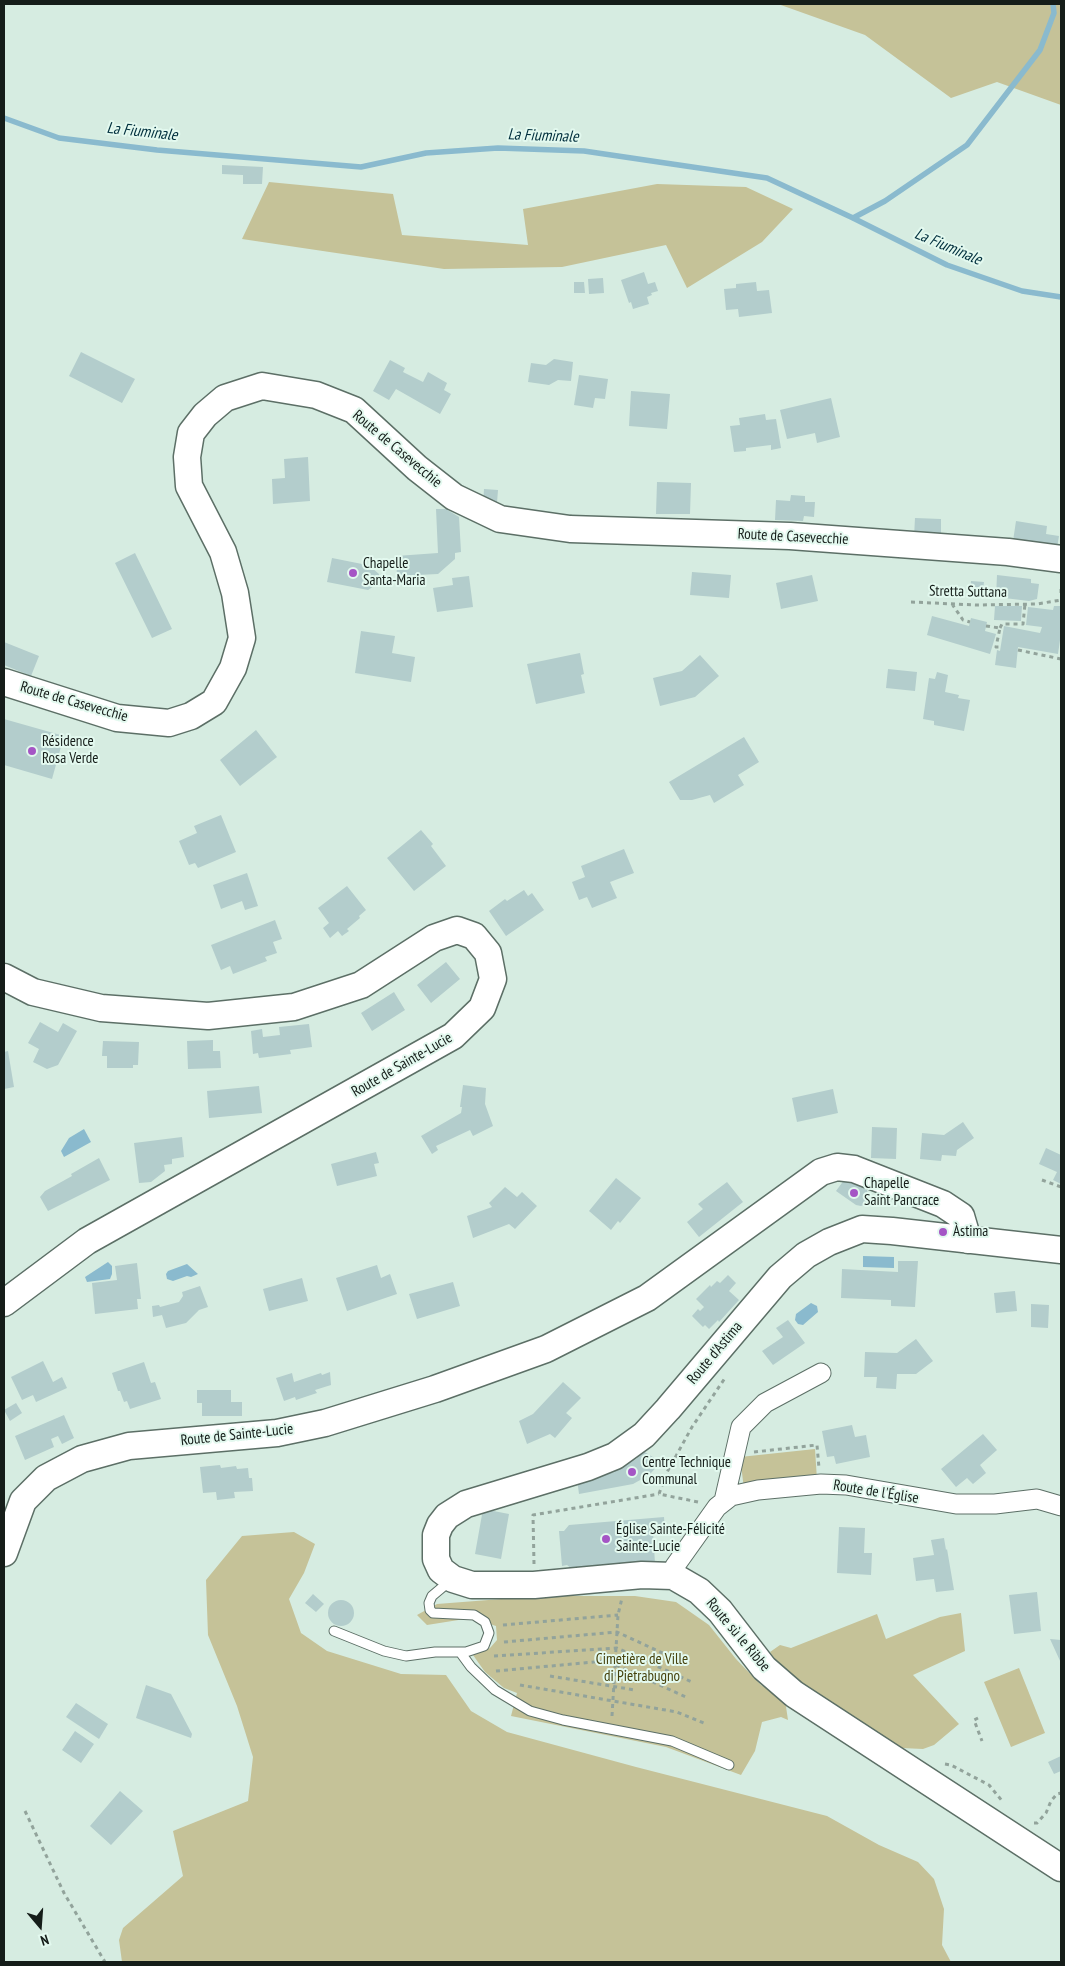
<!DOCTYPE html>
<meta charset="utf-8">
<style>
body{margin:0}
#map{position:relative;width:1065px;height:1966px;overflow:hidden;background:#d6ece1;font-family:"PT Sans Narrow",sans-serif}
canvas{display:block}
.frame{position:absolute;inset:0;border:5px solid #151d19;pointer-events:none}
.north{position:absolute;left:15px;top:1901px;width:50px;height:50px;-webkit-text-stroke:4px #e3f9ef;paint-order:stroke;rotate:162deg;font-size:14px;font-weight:700;line-height:20px;text-align:center;color:#151d19}
.north::after{content:'';display:block;margin:auto;width:18px;height:22px;background:#151d19;clip-path:polygon(50% 0,100% 100%,50% 72%,0 100%)}
</style>
<div id="map">
<canvas width="1065" height="1966"></canvas>
<div class="frame"></div>
<div class="north">N</div>
</div>
<script>
const c = document.querySelector('canvas').getContext('2d');
c.lineJoin = 'round';
function fill(path, color) { c.fillStyle = color; c.fill(path, 'evenodd'); }
const shape = rows => new Path2D(rows.map(r => 'M' + r).join(''));
function strokePath(path, color, width, dash) { c.strokeStyle = color; c.lineWidth = width; c.lineCap = dash ? 'butt' : 'round'; c.setLineDash(dash || []); c.stroke(path); }
function write(font, color, halo, rows, align = 'center') {
  c.font = font + ' "PT Sans Narrow",sans-serif'; c.lineWidth = 4; c.setLineDash([]); c.textBaseline = 'middle'; c.strokeStyle = halo; c.fillStyle = color; for (const [text, x, y, turn = 0] of rows) {
    c.save(); c.translate(x, y); c.rotate((+turn || 0) * Math.PI / 180); c.textAlign = isNaN(turn) ? turn : align; if (halo) c.strokeText(text, 0, 0); c.fillText(text, 0, 0); c.restore();
  }
}
fill(shape([
 [778,4,1061,4,1061,105,997,82,951,98,865,35],
 [269,182,393,194,402,235,528,245,523,209,657,184,746,187,793,209,762,242,687,288,666,245,562,267,444,269,242,239],
 [815,1449,817,1480,744,1489,740,1457],
 [294,1532,315,1544,304,1573,289,1599,301,1633,327,1651,401,1674,446,1675,471,1711,507,1732,636,1767,827,1816,879,1845,918,1862,934,1879,944,1909,942,1945,951,1962,122,1962,119,1940,123,1928,183,1876,173,1831,248,1801,253,1757,237,1706,208,1635,206,1580,242,1536],
 [540,1596,635,1596,676,1602,709,1625,736,1659,761,1685,785,1700,788,1720,781,1717,762,1722,755,1751,741,1775,666,1747,511,1716,517,1693,504,1688,485,1672,473,1655,490,1648,497,1640,496,1626,471,1618,427,1625,417,1615,437,1604],
 [961,1613,965,1651,913,1675,959,1724,934,1745,923,1749,902,1748,784,1675,770,1652,780,1645,791,1648,877,1614,886,1639,940,1617],
 [1019,1668,1045,1733,1011,1747,984,1682]
]), '#c5c298');
fill(shape([
 [84,1129,91,1142,64,1157,61,1151,69,1138],
 [863,1256,894,1257,894,1268,863,1267],
 [108,1262,112,1266,112,1274,110,1279,87,1282,85,1277],
 [187,1264,198,1274,191,1277,187,1276,173,1281,167,1279,166,1274,168,1271],
 [811,1303,817,1306,818,1312,803,1325,798,1324,795,1320,796,1314]
]), '#8abace');
strokePath(shape([
 [4,118,59,138,157,150,361,167,426,153,498,148,584,151,767,178,853,218,947,265,1022,291,1061,297],
 [853,218,885,201,967,145,1040,50,1054,13,1053,4]
]), '#8abace', 5.5);
fill(shape([
 [222,165,263,167,262,184,243,184,243,175,222,174],
 [644,272,648,284,655,282,658,291,651,293,652,295,647,297,649,304,633,309,631,302,629,303,621,280],
 [603,278,604,293,589,294,588,279],
 [574,282,584,282,585,293,574,293],
 [756,282,757,291,769,290,772,313,739,317,738,309,726,310,724,289,736,288,736,284],
 [81,352,135,379,122,403,69,376],
 [554,359,573,362,571,381,558,380,549,385,528,382,531,363,546,365],
 [390,360,405,368,403,372,423,382,428,372,447,383,444,390,451,394,440,414,396,389,389,400,373,391],
 [579,375,608,379,605,399,595,398,593,408,574,405],
 [631,391,670,394,667,429,629,426],
 [831,398,840,437,817,443,815,433,787,439,780,410],
 [765,414,766,420,776,419,781,448,771,450,771,445,746,448,746,451,734,452,730,426,740,425,739,418],
 [308,457,310,501,273,504,272,479,285,478,284,459],
 [657,482,691,483,690,514,656,514],
 [484,489,498,490,497,503,483,503],
 [791,495,805,496,805,502,815,502,814,517,804,516,803,521,775,520,776,500,790,501],
 [436,509,446,509,459,517,461,552,455,553,455,559,438,574,397,576,396,556,438,553],
 [915,518,941,519,941,538,914,537],
 [1016,521,1047,526,1046,534,1059,536,1057,548,1013,541],
 [135,553,172,629,152,638,115,563],
 [332,558,372,566,372,568,379,574,377,584,368,590,327,582],
 [692,572,731,575,729,598,690,595],
 [812,575,818,601,781,609,776,583],
 [997,575,1031,579,1031,583,1039,584,1037,599,1029,601,996,597],
 [469,576,473,607,437,612,433,588,453,585,452,578],
 [971,581,984,582,982,598,972,597,973,590,970,590],
 [995,606,1022,606,1021,621,994,620],
 [1054,606,1061,606,1061,633,1058,654,1018,647,1016,668,995,665,997,650,1000,651,1004,626,1040,633,1042,627,1026,625,1028,607,1053,610],
 [932,616,969,626,971,618,987,622,985,631,996,634,990,654,927,635],
 [361,631,395,636,392,653,415,657,411,682,355,673],
 [4,642,39,656,31,676,4,665],
 [580,653,584,674,581,675,585,693,536,704,527,664],
 [700,655,719,676,695,697,660,706,653,678,682,671],
 [888,669,917,672,915,691,886,688],
 [937,672,948,675,945,692,959,695,958,698,970,700,964,731,934,725,934,721,923,719,929,678,935,679],
 [4,719,64,736,52,779,4,765],
 [256,730,277,757,240,786,220,760],
 [744,737,759,762,738,775,744,785,714,803,710,795,692,800,680,800,669,782],
 [221,815,236,852,198,868,195,863,189,865,179,841,197,833,194,826],
 [421,830,433,844,431,846,446,866,414,891,387,858],
 [624,849,634,873,610,882,617,898,592,908,587,897,579,900,572,882,585,877,581,866],
 [247,873,258,906,245,910,242,901,221,909,213,885],
 [347,886,366,910,359,916,360,918,347,929,349,931,342,936,338,931,330,938,323,928,329,923,318,908],
 [524,890,528,896,532,893,544,910,506,936,489,911,505,899,507,901],
 [275,920,282,939,273,942,277,953,265,957,267,961,233,974,230,966,221,970,211,945],
 [446,962,460,979,431,1003,417,985],
 [394,992,405,1010,372,1031,361,1013],
 [40,1022,58,1032,63,1023,77,1031,58,1065,47,1069,33,1062,39,1049,28,1043],
 [309,1024,312,1047,290,1050,291,1054,259,1058,258,1053,253,1054,251,1031,262,1029,263,1037,280,1035,279,1027],
 [213,1040,213,1051,220,1051,221,1068,188,1069,187,1041],
 [103,1041,139,1042,138,1065,133,1065,133,1068,107,1068,107,1056,102,1056],
 [8,1051,14,1087,4,1089,4,1052],
 [463,1085,486,1088,485,1104,493,1126,473,1136,470,1130,436,1146,438,1150,432,1154,421,1136,461,1113,462,1107,460,1107],
 [259,1086,262,1113,209,1118,207,1091],
 [833,1089,838,1113,797,1122,792,1098],
 [963,1122,974,1138,957,1150,956,1156,942,1155,941,1161,920,1159,922,1133,944,1135],
 [872,1127,897,1128,896,1159,871,1158],
 [182,1137,184,1157,172,1159,172,1164,164,1165,165,1171,151,1182,139,1183,134,1143],
 [1046,1148,1061,1155,1061,1184,1053,1180,1057,1172,1039,1164],
 [376,1152,379,1163,374,1164,377,1176,337,1186,331,1164],
 [99,1158,110,1180,48,1211,40,1197,45,1191,72,1176,71,1174],
 [847,1176,867,1190,869,1200,866,1204,861,1206,856,1205,836,1191],
 [616,1178,641,1198,620,1223,618,1221,611,1230,589,1211],
 [727,1182,743,1202,699,1237,687,1222,703,1209,698,1204],
 [505,1187,517,1197,522,1192,537,1206,515,1229,509,1224,473,1238,467,1216,492,1207,489,1203],
 [898,1261,918,1261,915,1307,891,1306,891,1300,841,1298,842,1269,898,1272],
 [137,1263,141,1299,137,1299,138,1309,95,1314,92,1283,117,1280,115,1266],
 [377,1265,381,1278,390,1274,397,1294,347,1311,336,1278],
 [728,1275,736,1283,729,1291,739,1300,719,1322,718,1320,709,1329,705,1325,703,1327,692,1316,698,1309,700,1311,704,1307,696,1299,710,1285,711,1287,717,1281,720,1283],
 [302,1278,308,1301,269,1311,263,1289],
 [453,1282,460,1306,417,1319,409,1294],
 [200,1286,208,1307,199,1310,186,1323,166,1328,162,1315,153,1317,152,1306,159,1305,160,1307,179,1302,183,1296,182,1292],
 [1015,1291,1017,1311,996,1313,994,1293],
 [1031,1304,1049,1305,1048,1328,1031,1327],
 [788,1320,805,1343,773,1365,762,1351,783,1337,776,1328],
 [916,1339,933,1361,916,1374,897,1374,896,1389,876,1388,877,1377,864,1377,865,1352,897,1353],
 [43,1361,53,1382,62,1377,67,1388,36,1402,33,1395,22,1400,11,1377],
 [144,1362,151,1383,155,1382,161,1399,130,1409,127,1401,124,1402,120,1391,118,1391,112,1373],
 [330,1372,331,1385,315,1390,317,1393,296,1400,295,1397,284,1401,276,1378,292,1373,294,1382,321,1373,322,1375],
 [563,1382,581,1398,566,1413,572,1418,555,1438,550,1434,527,1444,519,1421,533,1414],
 [197,1390,231,1390,231,1402,242,1402,242,1416,202,1416,202,1403,197,1403],
 [16,1403,22,1413,10,1421,4,1410],
 [64,1415,74,1438,62,1444,58,1436,51,1439,54,1447,25,1460,15,1436],
 [852,1425,855,1437,866,1435,870,1457,836,1464,834,1456,827,1457,822,1431],
 [983,1434,997,1450,980,1465,986,1473,973,1484,967,1478,956,1487,941,1469],
 [643,1451,661,1462,651,1473,642,1479,633,1484,579,1494,577,1479,615,1472,614,1467,636,1459],
 [220,1465,221,1468,236,1466,237,1469,248,1468,249,1478,252,1478,253,1491,234,1492,235,1498,217,1500,216,1492,203,1493,200,1467],
 [483,1509,509,1514,501,1559,475,1554],
 [664,1517,665,1531,653,1532,655,1563,573,1570,567,1565,562,1566,559,1531,564,1531,569,1525],
 [839,1527,865,1528,864,1553,872,1553,871,1575,837,1573],
 [944,1538,946,1550,947,1549,954,1590,936,1592,934,1579,916,1581,913,1558,934,1555,931,1540],
 [1037,1592,1041,1631,1014,1634,1009,1595],
 [313,1594,324,1604,316,1612,305,1603],
 '328 1613a13 13 0 1 1 26 0a13 13 0 1 1-26 0Z',
 [1050,1639,1061,1640,1061,1663],
 [146,1685,171,1694,192,1734,191,1738,136,1718],
 [76,1703,108,1724,99,1739,66,1717],
 [75,1731,94,1744,81,1763,62,1750],
 [1061,1756,1061,1771,1054,1774,1048,1762],
 [120,1791,143,1811,111,1845,90,1826]
]), '#b3cdcc');
const lane = shape([
 [334,1631,384,1651,406,1656,435,1652,466,1652,484,1646,489,1633,485,1622,474,1615,433,1613,430,1610,429,1603,432,1596,451,1580],
 [460,1652,471,1667,495,1690,530,1711,563,1720,672,1741,729,1765]
]);
const street = shape([
 [724,1501,741,1427,765,1403,821,1373],
 [673,1576,675,1566,717,1507,731,1496,758,1490,821,1484,846,1485,956,1504,995,1504,1037,1499,1061,1506]
]);
const secondary = shape([
 [4,682,117,718,169,723,191,716,214,702,233,668,242,638,235,593,223,552,189,486,187,457,191,433,205,415,225,398,262,386,316,395,354,410,417,468,454,497,500,519,570,529,790,536,1008,552,1061,559],
 [4,977,33,992,101,1008,208,1016,294,1007,361,985,434,938,457,930,474,936,488,953,493,979,482,1008,453,1036,87,1241,4,1303],
 [1061,1250,892,1231,862,1229,829,1242,806,1255,780,1277,668,1409,644,1435,615,1456,588,1467,466,1504,447,1516,440,1525,436,1535,436,1559,441,1570,453,1579,472,1585,534,1585,642,1575,673,1576,699,1591,720,1611,764,1668,794,1694,1061,1868],
 [4,1553,23,1501,46,1478,82,1459,129,1446,277,1433,325,1423,435,1389,546,1349,647,1298,821,1172,837,1167,854,1169,943,1204,961,1216,968,1240]
]);
strokePath(lane, '#5c6f66', 11);
strokePath(street, '#5c6f66', 21);
strokePath(secondary, '#5c6f66', 29);
strokePath(shape([
 [1061,589,1061,593],
 [911,602,976,605,1037,604,1061,600],
 [952,604,963,620,970,622],
 [986,626,1000,628,996,647,1001,647],
 [1000,628,1002,624,1023,624,1025,604],
 [1018,650,1061,659],
 [1042,1180,1061,1187],
 [754,1452,817,1445,819,1468],
 [698,1502,659,1494,666,1474,692,1427,725,1378],
 [534,1564,533,1515,659,1494],
 [503,1625,618,1615],
 [504,1642,617,1632,684,1663],
 [494,1656,617,1648,694,1683],
 [616,1665,688,1698],
 [496,1671,616,1660],
 [550,1676,635,1690],
 [520,1685,677,1712,706,1724],
 [612,1716,618,1615,622,1598],
 [978,1718,974,1720,982,1741],
 [945,1764,951,1765,989,1785,1003,1802],
 [25,1811,64,1893,105,1962],
 [1034,1823,1037,1823,1046,1813,1051,1801,1057,1794,1061,1793]
]), '#92a39b', 3, [4, 4]);
strokePath(lane, '#fff', 9);
strokePath(street, '#fff', 19);
strokePath(secondary, '#fff', 26);
for (const [x, y, r, color] of [
 [353,573,5,"#a555c5"],
 [32,751,5,"#a555c5"],
 [854,1193,5,"#a555c5"],
 [943,1232,5,"#a555c5"],
 [632,1472,5,"#a555c5"],
 [606,1539,5,"#a555c5"]
]) { const dot = new Path2D(); dot.arc(x, y, r, 0, 2 * Math.PI); c.fillStyle = color; c.fill(dot); strokePath(dot, '#e3f9ef', 2); }
write('15px', '#151d19', '#e3f9ef', [
 ["Route de Casevecchie",397,449,40],
 ["Route de Casevecchie",793,537,3],
 ["Stretta Suttana",968,592,1],
 ["Route de Casevecchie",74,702,16],
 ["Route de Sainte-Lucie",402,1065,-30],
 ["Route d'Astima",715,1353,-50],
 ["Route de Sainte-Lucie",237,1435,-6],
 ["Route de l'Église",876,1492,9],
 ["Route sù le Ribbe",738,1635,50]
]);
write('15px', '#151d19', '#e3f9ef', [
 ["Chapelle",363,564],
 ["Santa-Maria",363,581],
 ["Résidence",42,742],
 ["Rosa Verde",42,759],
 ["Chapelle",864,1184],
 ["Saint Pancrace",864,1201],
 ["Àstima",953,1232],
 ["Centre Technique",642,1463],
 ["Communal",642,1480],
 ["Église Sainte-Félicité",616,1530],
 ["Sainte-Lucie",616,1547]
], 'left');
write('15px', '#46420d', '#e3f9ef', [
 ["Cimetière de Ville",642,1660],
 ["di Pietrabugno",642,1677]
]);
write('italic 16px', '#012f3d', '#e3f9ef', [
 ["La Fiuminale",142,132,6],
 ["La Fiuminale",543,136,2],
 ["La Fiuminale",948,247,23]
]);
</script>
